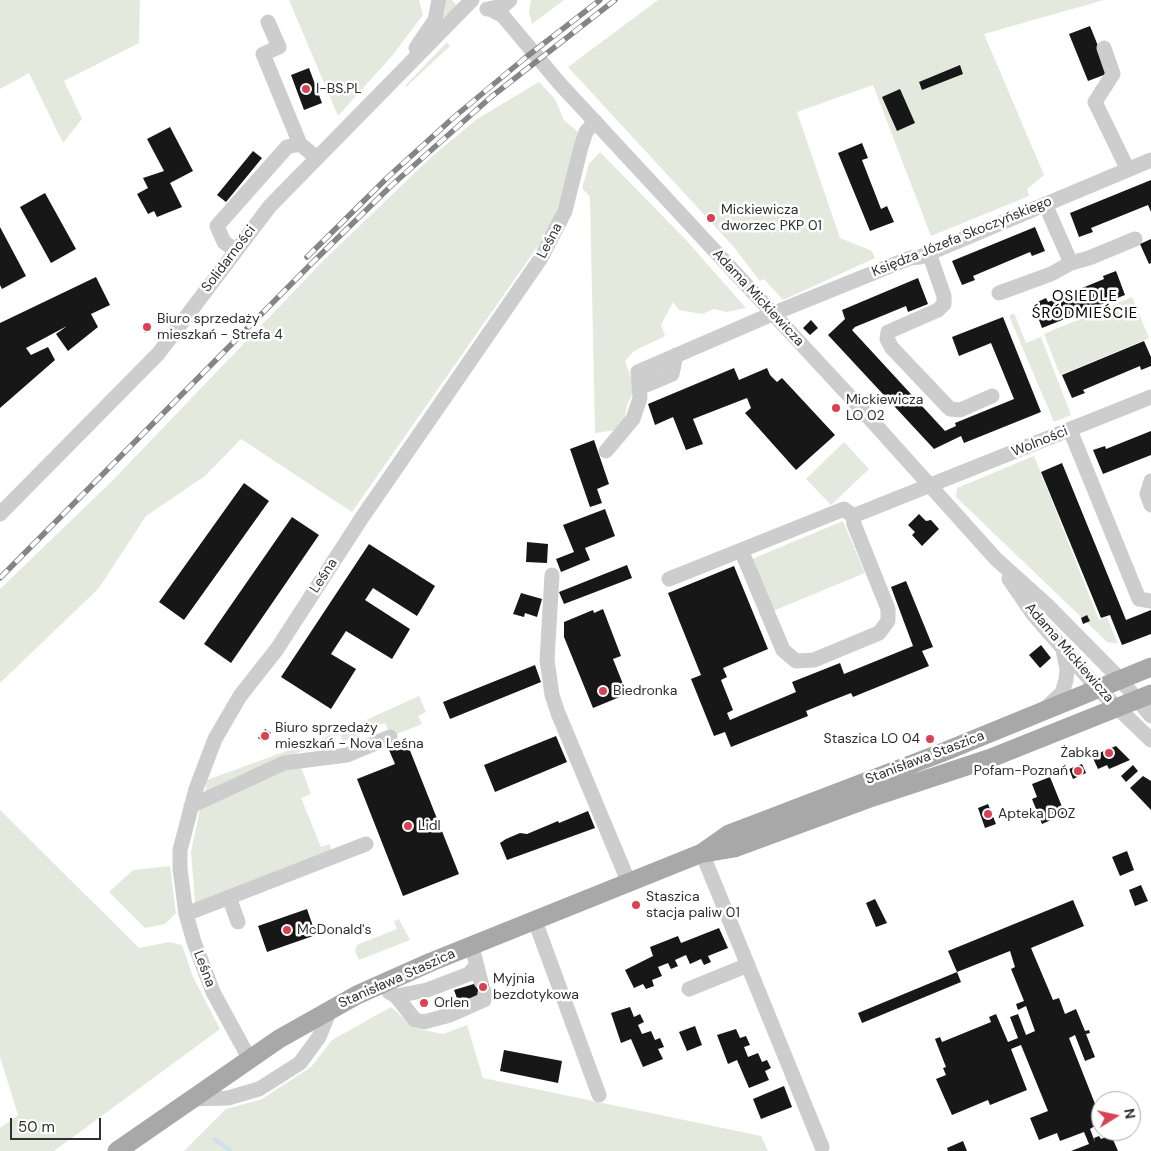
<!DOCTYPE html>
<meta charset="utf-8">
<style>
body{margin:0}
#map{position:relative;width:1151px;height:1151px;overflow:hidden;background:#fff;font-family:"DM Sans",sans-serif}
canvas{display:block}
.north{position:absolute;left:1091px;top:1091px;width:50px;height:50px;box-sizing:border-box;background:#fff;border:1px solid #acacac;border-radius:50%;rotate:80deg;font-size:14px;font-weight:700;line-height:20px;text-align:center;color:#303030}
.north::after{content:'';display:block;margin:auto;width:18px;height:22px;background:#d74352;clip-path:polygon(50% 0,100% 100%,50% 72%,0 100%)}
.scale{position:absolute;left:10px;top:1118px;width:91px;height:22px;box-sizing:border-box;border:2px solid #303030;border-top:0;padding-left:6px;font-size:15px;line-height:18px;white-space:nowrap;color:#303030;-webkit-text-stroke:4px #fff;paint-order:stroke}
</style>
<div id="map">
<canvas width="1151" height="1151"></canvas>
<div class="north">N</div>
<div class="scale">50 m</div>
</div>
<script>
const c = document.querySelector('canvas').getContext('2d');
c.lineJoin = 'round';
function fill(path, color) { c.fillStyle = color; c.fill(path, 'evenodd'); }
const shape = rows => new Path2D(rows.map(r => 'M' + r).join(''));
function strokePath(path, color, width, dash) { c.strokeStyle = color; c.lineWidth = width; c.lineCap = dash ? 'butt' : 'round'; c.setLineDash(dash || []); c.stroke(path); }
function write(font, color, halo, rows, align = 'center') {
  c.font = font + ' "DM Sans",sans-serif'; c.lineWidth = 5; c.setLineDash([]); c.textBaseline = 'middle'; c.strokeStyle = halo; c.fillStyle = color; for (const [text, x, y, turn = 0] of rows) {
    c.save(); c.translate(x, y); c.rotate((+turn || 0) * Math.PI / 180); c.textAlign = isNaN(turn) ? turn : align; if (halo) c.strokeText(text, 0, 0); c.fillText(text, 0, 0); c.restore();
  }
}
fill(shape([
 [0,0,140,0,139,43,64,81,82,119,63,143,29,73,0,89],
 [289,0,419,0,423,15,391,57,338,116],
 [447,0,452,0,459,7,443,20],
 [531,0,564,0,532,24,529,12],
 [658,0,1104,0,984,34,1044,175,1027,189,1029,196,931,236,873,85,797,112,840,238,872,251,875,258,783,300,764,279,760,281,732,245,568,67],
 [447,42,450,46,406,87,405,86],
 [539,82,555,99,564,120,579,133,563,195,547,233,352,512,241,439,205,476,146,516,99,588,0,683,0,589,112,481,322,262,429,159,477,119],
 [600,152,687,241,746,308,727,312,714,309,702,314,679,310,673,302,661,325,665,336,634,351,625,361,635,389,627,405,624,423,617,430,595,433,590,197,582,188,589,164],
 [1132,297,1149,338,1060,375,1044,334],
 [1014,313,1026,343,1041,337,1071,415,1054,422,1009,316],
 [844,442,869,469,831,505,806,479],
 [1034,456,1099,620,1107,617,1118,644,1107,642,956,497,957,488],
 [843,521,865,573,773,611,752,559],
 [419,696,426,712,418,716,422,724,394,735,392,730,389,732,385,723,343,742,340,734,205,794,207,780,344,730],
 [290,766,299,767,302,770,311,794,301,798,321,847,330,844,331,851,198,902,195,902,191,852,200,809],
 [0,810,139,948,169,942,182,945,193,977,220,1029,54,1151,0,1151,0,1128,18,1115,0,1057],
 [170,866,176,913,165,924,145,928,109,892,133,870],
 [399,919,410,940,359,960,355,951,357,945,397,929,394,921],
 [391,1007,414,1028,443,1034,467,1025,483,1078,761,1136,768,1151,184,1151,226,1109,262,1099,311,1067,332,1040]
]), '#e4e9dd');
strokePath(shape([
 [214,1139,231,1151]
]), '#cee0ea', 4);
fill(shape([
 [1090,26,1109,73,1088,81,1069,34],
 [960,65,963,74,922,90,919,82],
 [309,68,322,103,304,110,291,75],
 [900,89,915,123,897,131,882,97],
 [170,127,193,171,170,183,182,207,157,217,154,211,148,214,137,194,148,188,143,178,164,171,147,139],
 [862,143,868,158,862,160,881,209,887,206,894,222,870,231,838,153],
 [253,151,262,158,226,202,217,195],
 [1151,180,1151,212,1148,205,1091,228,1093,232,1079,237,1070,213],
 [45,193,76,249,51,263,20,207],
 [0,227,26,276,2,289,0,285],
 [1035,227,1045,251,1032,256,1030,252,973,276,975,280,962,285,952,261],
 [1151,239,1151,263,1149,264,1140,244],
 [1116,271,1125,295,1042,328,1033,304,1046,298,1048,302,1104,279,1103,276],
 [96,277,110,305,91,314,98,327,68,351,56,334,67,326,26,348,31,355,48,347,55,360,0,408,0,323],
 [918,278,928,304,908,312,906,306,855,327,852,330,945,431,956,426,955,423,1014,399,991,343,959,356,952,337,1003,317,1041,412,964,443,961,436,934,449,828,335,845,319,842,310],
 [811,320,818,328,810,335,803,328],
 [148,322,152,328,145,333,141,327],
 [1144,341,1151,357,1151,366,1141,370,1140,366,1083,390,1085,393,1072,398,1062,375],
 [734,368,739,380,767,368,770,375,777,382,782,378,835,435,796,470,745,413,751,408,747,398,693,419,703,444,686,450,673,417,655,425,648,404],
 [1151,431,1151,455,1103,474,1093,450,1105,446,1106,449],
 [594,440,609,484,597,489,602,503,590,507,570,449],
 [1062,463,1126,620,1151,610,1151,634,1122,645,1110,615,1101,618,1041,472],
 [244,483,269,501,184,620,159,602],
 [605,509,615,536,585,548,590,560,561,572,556,559,574,552,563,525],
 [919,514,926,521,931,520,939,529,922,546,912,535,915,532,908,525],
 [292,517,319,535,231,663,204,644],
 [527,542,548,544,547,563,526,562],
 [369,544,435,586,417,616,373,588,365,600,410,629,392,659,346,631,331,654,356,669,331,709,281,677],
 [627,565,632,578,564,604,559,592],
 [734,566,768,649,723,668,727,677,721,680,733,710,727,713,730,720,796,692,792,682,840,663,844,674,913,646,891,587,906,581,933,647,922,651,929,666,853,697,851,693,828,702,806,711,808,716,731,747,725,732,714,736,691,679,701,675,668,593],
 [521,593,542,599,537,617,525,613,524,617,513,614],
 [603,609,621,656,613,659,627,694,593,708,564,637,564,622,593,610,594,613],
 [1087,615,1090,621,1083,624,1081,618],
 [1041,645,1051,658,1040,668,1029,655],
 [535,665,541,682,450,719,443,702],
 [265,729,271,733,264,742,258,738],
 [556,736,567,762,495,792,484,765],
 [407,743,459,874,403,896,357,779,395,764,389,750],
 [1116,746,1130,760,1109,769,1107,765,1098,769,1092,756],
 [1082,764,1086,773,1073,779,1069,769],
 [1133,765,1138,771,1126,782,1121,776],
 [1143,776,1151,781,1151,810,1130,788],
 [1050,777,1065,814,1042,824,1032,799,1037,797,1032,784],
 [988,804,996,824,985,828,978,808],
 [588,811,595,828,507,860,500,843,506,839,520,833,527,834,558,821,559,823],
 [1127,851,1134,870,1120,876,1112,857],
 [1141,885,1148,901,1135,906,1129,890],
 [875,899,887,923,876,927,866,903],
 [1073,900,1084,926,1031,948,1053,1000,1059,998,1065,1014,1076,1009,1085,1031,1089,1030,1090,1033,1086,1034,1095,1057,1085,1061,1075,1035,1069,1038,1101,1119,1101,1122,1090,1129,1095,1142,1094,1138,1099,1136,1101,1139,1111,1135,1118,1151,1071,1151,1089,1144,1084,1132,1060,1141,1057,1133,1039,1140,1030,1118,1048,1111,1021,1045,1011,1049,1027,1090,990,1105,988,1100,952,1115,936,1079,946,1075,943,1068,946,1067,935,1039,940,1037,942,1042,991,1022,989,1017,996,1014,1008,1042,1018,1038,1010,1017,1018,1014,1026,1035,1035,1031,1026,1006,1018,1010,1016,1004,1024,1001,1011,969,1015,967,1010,951,957,972,961,982,862,1023,858,1013,957,972,948,951],
 [307,909,316,935,267,952,258,926],
 [719,928,728,948,708,956,711,962,704,965,701,959,690,964,686,955,675,960,678,966,671,969,668,963,658,967,662,976,652,980,654,986,646,989,643,984,634,988,625,970,653,956,650,947,678,936,681,943],
 [487,980,491,991,459,1004,454,990],
 [630,1007,634,1017,640,1014,644,1022,638,1025,642,1034,651,1031,655,1040,660,1038,664,1047,658,1049,663,1059,643,1067,631,1039,621,1043,611,1013],
 [695,1026,702,1045,687,1051,679,1032],
 [736,1029,740,1038,746,1036,750,1045,744,1047,748,1057,758,1053,762,1062,767,1060,771,1068,765,1071,769,1080,749,1088,737,1060,728,1064,717,1035],
 [504,1050,562,1061,558,1083,500,1071],
 [784,1086,792,1107,761,1119,753,1099],
 [963,1141,967,1151,948,1151,947,1148]
]), '#171717');
strokePath(shape([
 [487,9,503,6,510,0],
 [490,9,503,16,560,84,854,401,996,559,1046,604,1120,679,1151,716],
 [268,22,279,47,263,54,300,144,317,158],
 [416,48,435,20,439,0],
 [1104,48,1113,74,1095,102,1128,170],
 [1045,204,1071,263,1089,258,1135,239],
 [236,251,224,242,217,226,287,147,300,144],
 [929,253,944,296,944,304,938,310,888,332,887,339,892,348,950,409,960,410,992,396],
 [999,293,1051,274,1071,263],
 [639,388,672,374,676,355],
 [1070,430,1139,599,1151,601],
 [606,451,633,419,640,398,638,372,772,314,910,258,920,257,1151,160],
 [1151,481,1147,494,1151,505],
 [0,514,158,354,270,206,472,0],
 [741,550,783,650,796,661,814,660,879,633,888,621,888,609,854,524,853,516],
 [552,575,547,660,552,695,558,713,629,883],
 [669,579,844,509,853,516,1151,397],
 [1009,579,1033,614,1098,689,1151,740],
 [1047,707,1062,693,1066,680,1067,669,1063,650],
 [191,806,284,763,347,755,390,737],
 [702,853,822,1147],
 [229,897,238,922],
 [186,914,366,844],
 [535,921,599,1095],
 [472,947,481,982],
 [689,989,748,965],
 [389,992,396,996,427,990,469,974,476,966],
 [396,996,415,1020,424,1022,450,1015,484,1000,485,993],
 [249,1058,213,992,194,942,186,914,180,869,180,850,196,789,215,739,240,696,277,649,361,519,541,258,565,211,581,147,586,132,595,121],
 [191,1099,228,1098,259,1089,300,1063,319,1037,331,1008]
]), '#cdcdcd', 15);
strokePath(shape([
 [705,853,734,848,867,799,991,758,1151,694],
 [117,1151,279,1039,357,995,431,962,702,853,729,834,941,753,1151,667]
]), '#a8a8a8', 19);
const rail = shape([
 [307,257,388,177,453,118,525,58,600,0],
 [0,578,311,264,392,185,491,97,615,0]
]);
strokePath(rail, '#858585', 5.5);
strokePath(rail, '#fff', 4, [11]);
for (const [x, y, r, color] of [
 [306,89,5,"#d74352"],
 [711,218,5,"#d74352"],
 [147,327,5,"#d74352"],
 [836,408,5,"#d74352"],
 [603,691,5,"#d74352"],
 [265,736,5,"#d74352"],
 [930,739,5,"#d74352"],
 [1109,753,5,"#d74352"],
 [1078,771,5,"#d74352"],
 [988,814,5,"#d74352"],
 [408,826,5,"#d74352"],
 [636,905,5,"#d74352"],
 [287,930,5,"#d74352"],
 [483,987,5,"#d74352"],
 [424,1003,5,"#d74352"]
]) { const dot = new Path2D(); dot.arc(x, y, r, 0, 2 * Math.PI); c.fillStyle = color; c.fill(dot); strokePath(dot, '#fff', 2); }
write('14px', '#303030', '#fff', [
 ["I-BS.PL",316,89],
 ["Mickiewicza",721,210],
 ["dworzec PKP 01",721,226],
 ["Biuro sprzedaży",157,319],
 ["mieszkań - Strefa 4",157,335],
 ["Mickiewicza",846,400],
 ["LO 02",846,416],
 ["Biedronka",613,691],
 ["Biuro sprzedaży",275,728],
 ["mieszkań - Nova Leśna",275,744],
 ["Staszica LO 04",920,739,"right"],
 ["Żabka",1099,753,"right"],
 ["Pofam-Poznań",1068,771,"right"],
 ["Apteka DOZ",998,814],
 ["Lidl",418,826],
 ["Staszica",646,897],
 ["stacja paliw 01",646,913],
 ["McDonald's",297,930],
 ["Myjnia",493,979],
 ["bezdotykowa",493,995],
 ["Orlen",434,1003]
], 'left');
write('14px', '#303030', '#fff', [
 ["Księdza Józefa Skoczyńskiego",962,237,-22],
 ["Leśna",550,241,-62],
 ["Solidarności",229,259,-53],
 ["Adama Mickiewicza",758,298,47],
 ["Wolności",1040,442,-22],
 ["Leśna",324,576,-57],
 ["Adama Mickiewicza",1069,653,49],
 ["Stanisława Staszica",925,758,-21],
 ["Leśna",204,969,69],
 ["Stanisława Staszica",397,979,-24]
]);
c.letterSpacing = '1px';
write('15px', '#000', '#fff', [
 ["OSIEDLE",1085,297],
 ["ŚRÓDMIEŚCIE",1085,314]
]);
c.letterSpacing = '0px';
</script>
